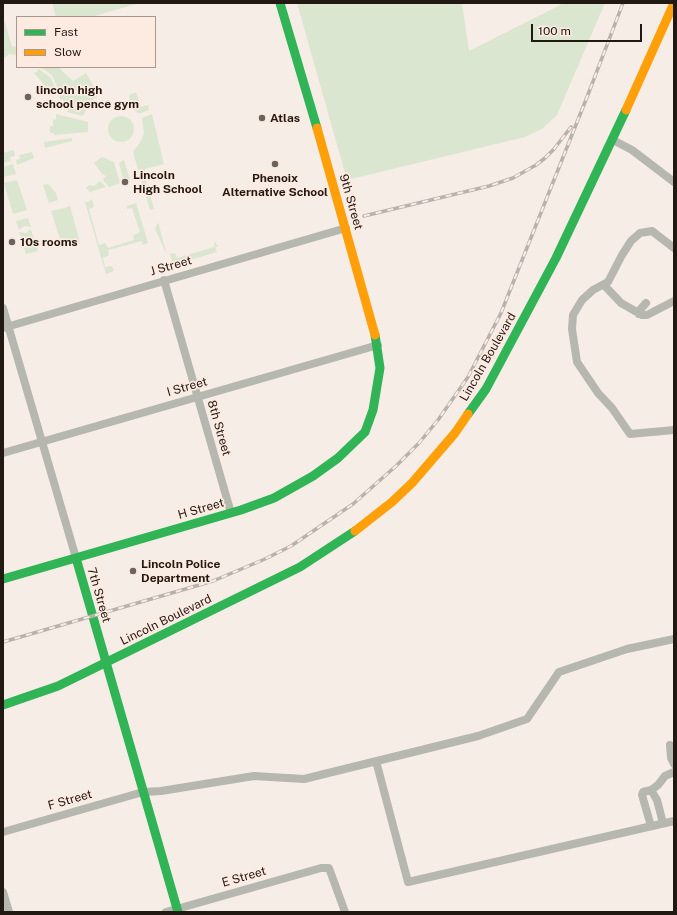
<!DOCTYPE html>
<style>
body{margin:0}
#map{position:relative;width:677px;height:915px;overflow:hidden;background:#f7ede7;font-family:"Public Sans",sans-serif}
canvas{display:block}
.frame{position:absolute;inset:0;border:4px solid #231913;pointer-events:none}
.legend{position:absolute;left:16px;top:16px;width:140px;height:52px;box-sizing:border-box;background:#fdebe1;border:1px solid #a6978f;margin:0;padding:5px 7px;list-style:none;font-size:12px;color:#231913}
.legend li{display:flex;align-items:center;gap:8px;height:20px}
.legend b{width:20px;border:1px solid #a6978f}
.scale{position:absolute;left:531px;top:24px;width:111px;height:18px;box-sizing:border-box;border:2px solid #231913;border-top:0;padding-left:5px;font-size:12px;line-height:14px;white-space:nowrap;color:#231913;-webkit-text-stroke:3px #fdebe1;paint-order:stroke}
</style>
<div id="map">
<canvas width="677" height="915"></canvas>
<div class="frame"></div>
<ul class="legend">
<li><b style="height:5px;background:#30b455"></b>Fast</li>
<li><b style="height:5px;background:#ff9f0a"></b>Slow</li>
</ul>
<div class="scale">100 m</div>
</div>
<script>
const c = document.querySelector('canvas').getContext('2d');
c.lineJoin = 'round';
function fill(path, color) { c.fillStyle = color; c.fill(path, 'evenodd'); }
const shape = rows => new Path2D(rows.map(r => 'M' + r).join(''));
function strokePath(path, color, width, dash) { c.strokeStyle = color; c.lineWidth = width; c.lineCap = dash ? 'butt' : 'round'; c.setLineDash(dash || []); c.stroke(path); }
function write(font, color, halo, rows, align = 'center') {
  c.font = font + ' "Public Sans",sans-serif'; c.lineWidth = 3.5; c.setLineDash([]); c.textBaseline = 'middle'; c.strokeStyle = halo; c.fillStyle = color; for (const [text, x, y, turn = 0] of rows) {
    c.save(); c.translate(x, y); c.rotate((+turn || 0) * Math.PI / 180); c.textAlign = isNaN(turn) ? turn : align; if (halo) c.strokeText(text, 0, 0); c.fillText(text, 0, 0); c.restore();
  }
}
fill(shape([
 [52,3,140,3,91,17,56,17],
 [297,3,462,3,469,51,564,3,605,3,557,115,542,129,525,137,347,180],
 [5,22,12,47,17,46,17,55,9,54,3,59,3,23],
 [40,67,58,67,73,81,86,73,99,95,89,104,83,116,67,112,68,109,65,108,66,104,63,103,63,100,60,99,58,89,52,75],
 [37,68,51,78,56,91,52,94,34,73,38,71],
 [136,92,141,107,148,105,149,110,139,114,131,108,125,107,126,102,129,101,129,95],
 [56,114,88,122,88,132,54,135,54,133,50,133,50,126,53,126,53,119,56,120],
 [152,114,164,164,145,169,147,176,145,177,154,209,150,210,133,152,141,141,144,133,142,118],
 '108 129a13 13 0 1 1 26 0a13 13 0 1 1-26 0Z',
 [72,138,72,141,45,148,44,142],
 [14,150,15,156,10,157,11,161,3,163,3,153],
 [32,152,34,158,17,165,16,160,20,159,19,155],
 [102,157,114,162,120,183,109,187,103,180,106,176,102,174,94,163],
 [124,160,130,180,124,182,119,163],
 [13,164,16,174,3,177,3,167],
 [17,180,27,210,13,214,4,183],
 [100,181,106,187,90,192,86,188,89,185,94,186],
 [48,184,56,193,58,200,49,203,43,185],
 [92,199,94,207,89,209,99,245,105,243,108,248,134,240,133,235,140,232,132,208,127,209,127,206,136,203,148,243,143,245,142,241,108,250,109,255,103,258,105,267,112,266,114,271,106,274,85,202,88,202],
 [70,206,80,243,63,248,51,211,65,208],
 [28,218,31,227,24,226,19,230,16,221],
 [158,222,167,255,155,229],
 [29,230,31,230,38,251,26,254,19,232,26,233],
 [215,241,218,247,215,247,217,252,173,265,170,254,175,253,177,258,214,247]
]), '#dae6cf');
strokePath(shape([
 [613,140,632,150,674,182],
 [674,248,652,231,640,233,631,241,622,255,608,282,593,290,582,300,573,315,572,329,577,362,598,393,612,408,630,434,674,430],
 [164,280,231,513],
 [604,285,621,303,642,315,647,315,674,301],
 [3,308,76,558],
 [639,314,639,311,646,303],
 [3,328,346,228],
 [3,453,378,345],
 [670,745,671,758,674,764],
 [376,761,408,882,674,821],
 [651,790,657,800,663,823],
 [651,826,642,795,643,792,651,790,658,785,665,776,674,772],
 [3,832,143,792,161,791,254,776,304,779,478,736,527,719,559,672,627,649,674,639],
 [3,892,9,912],
 [166,912,321,868,329,868,345,912]
]), '#b6b7ae', 8);
strokePath(shape([
 [280,3,317,128],
 [468,414,486,389,556,258,626,110],
 [76,558,178,912],
 [3,579,241,510,274,498,313,476,338,458,365,432,373,410,380,368,375,335],
 [3,705,58,686,300,567,355,531]
]), '#30b455', 9);
strokePath(shape([
 [626,110,674,3],
 [317,128,375,335],
 [355,531,392,502,412,483,455,433,468,414]
]), '#ff9f0a', 9);
const rail = shape([
 [364,216,489,186,513,178,536,165,545,158,554,149,571,127],
 [3,642,213,581,265,559,291,546,353,504,396,466,419,443,438,420,468,377,501,313,589,92,623,3]
]);
strokePath(rail, '#b6b2ac', 3.5);
strokePath(rail, '#fdebe1', 2, [6]);
for (const [x, y, r, color] of [
 [28,97,4,"#6d635d"],
 [262,118,4,"#6d635d"],
 [275,164,4,"#6d635d"],
 [125,182,4,"#6d635d"],
 [12,242,4,"#6d635d"],
 [133,571,4,"#6d635d"]
]) { const dot = new Path2D(); dot.arc(x, y, r, 0, 2 * Math.PI); c.fillStyle = color; c.fill(dot); strokePath(dot, '#fdebe1', 1.5); }
write('bold 12px', '#231913', '#fdebe1', [
 ["lincoln high",36,90],
 ["school pence gym",36,104],
 ["Atlas",270,118],
 ["Lincoln",133,175],
 ["High School",133,189],
 ["Phenoix",275,178,"center"],
 ["Alternative School",275,192,"center"],
 ["10s rooms",20,242],
 ["Lincoln Police",141,564],
 ["Department",141,578]
], 'left');
write('12px', '#231913', '#fdebe1', [
 ["9th Street",351,202,74],
 ["J Street",171,266,-16],
 ["Lincoln Boulevard",488,357,-60],
 ["I Street",187,387,-16],
 ["8th Street",219,428,74],
 ["H Street",201,509,-16],
 ["7th Street",99,595,74],
 ["Lincoln Boulevard",166,620,-26],
 ["F Street",70,800,-16],
 ["E Street",244,877,-16]
]);
</script>
